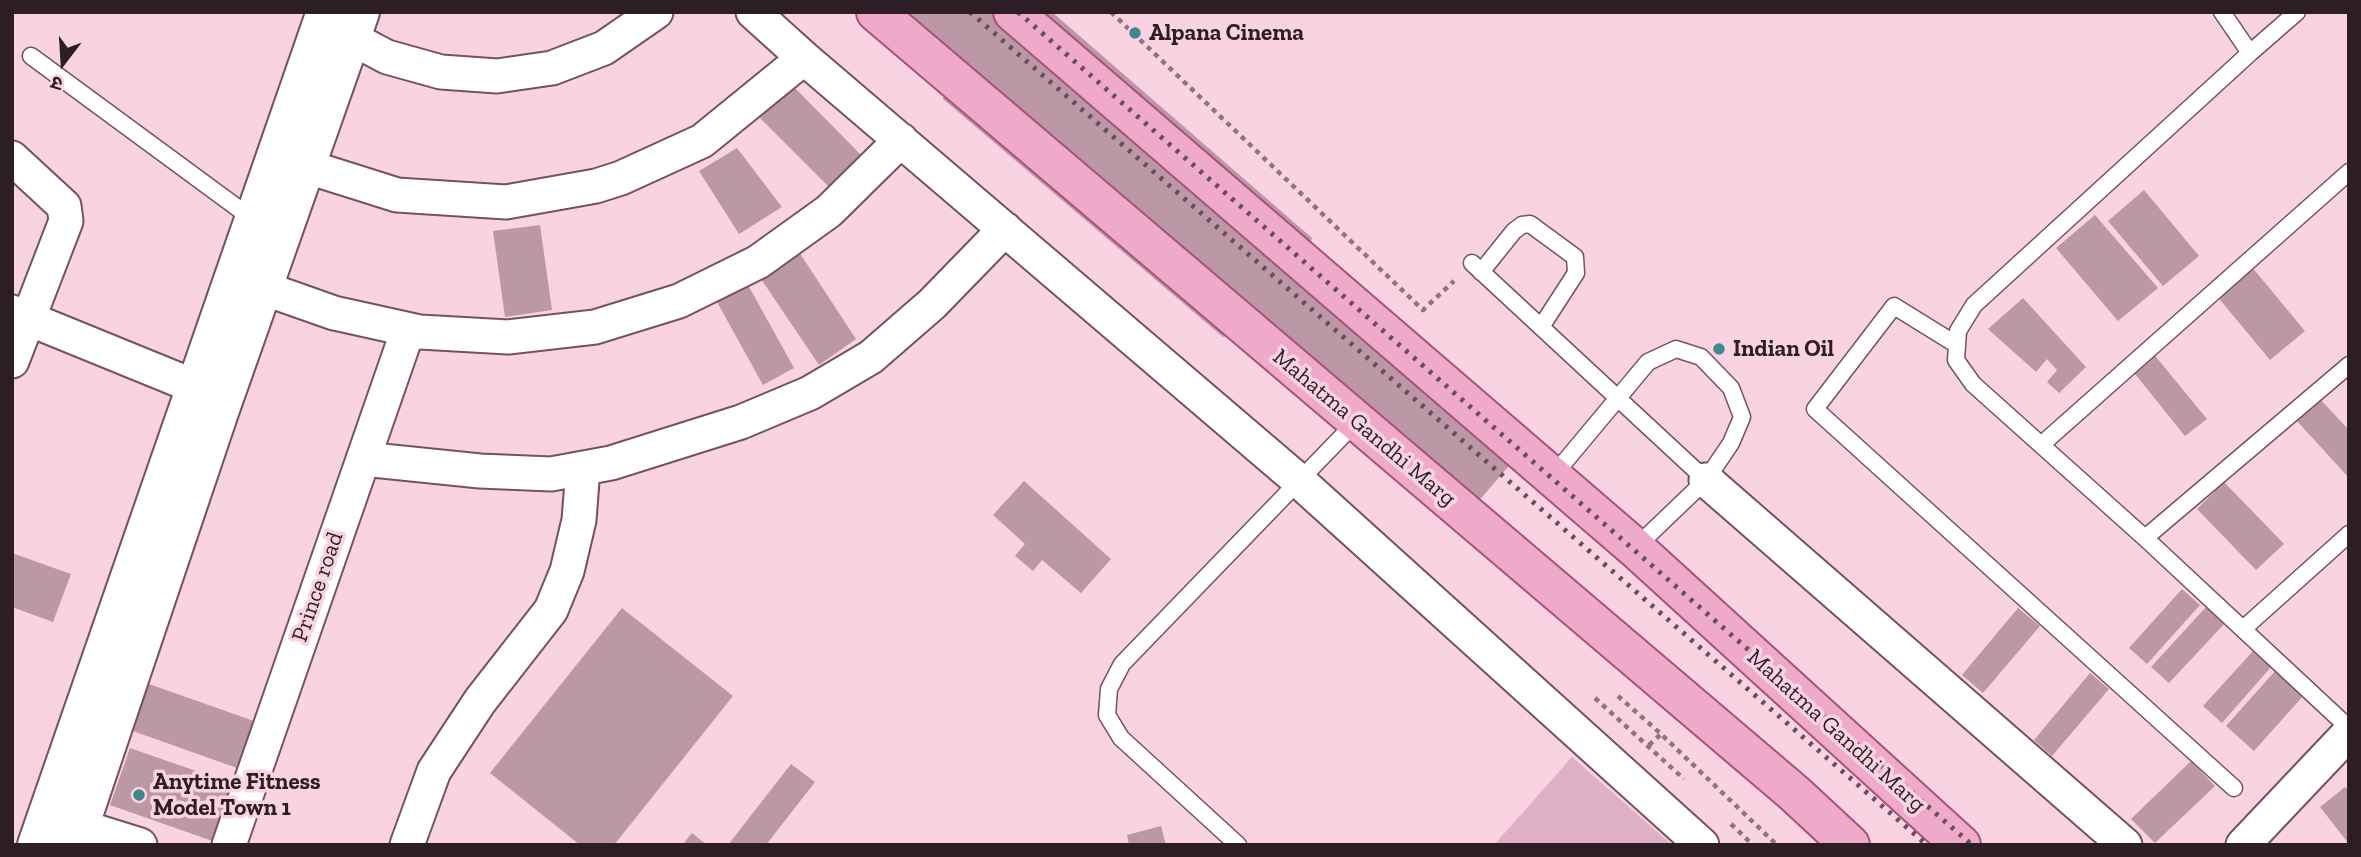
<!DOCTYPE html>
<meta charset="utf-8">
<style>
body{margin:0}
#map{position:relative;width:2361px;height:857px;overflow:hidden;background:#fad3e3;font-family:"Zilla Slab","Noto Sans Devanagari",serif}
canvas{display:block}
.frame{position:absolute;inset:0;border:14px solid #2c1e24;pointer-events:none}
.north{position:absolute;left:28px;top:28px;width:70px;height:70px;-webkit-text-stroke:5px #fad3e3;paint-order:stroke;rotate:197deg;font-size:19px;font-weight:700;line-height:28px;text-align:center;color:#2c1e24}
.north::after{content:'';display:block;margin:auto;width:24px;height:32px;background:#2c1e24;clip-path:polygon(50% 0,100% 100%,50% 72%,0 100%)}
</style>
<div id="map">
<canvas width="2361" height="857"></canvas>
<div class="frame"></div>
<div class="north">उ</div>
</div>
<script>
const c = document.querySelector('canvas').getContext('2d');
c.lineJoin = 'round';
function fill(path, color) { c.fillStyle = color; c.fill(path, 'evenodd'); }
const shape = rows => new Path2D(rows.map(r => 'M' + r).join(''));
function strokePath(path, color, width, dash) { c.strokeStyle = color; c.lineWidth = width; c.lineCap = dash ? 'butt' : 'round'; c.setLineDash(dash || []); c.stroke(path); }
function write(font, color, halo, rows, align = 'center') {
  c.font = font + ' "Zilla Slab",serif'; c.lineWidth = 7; c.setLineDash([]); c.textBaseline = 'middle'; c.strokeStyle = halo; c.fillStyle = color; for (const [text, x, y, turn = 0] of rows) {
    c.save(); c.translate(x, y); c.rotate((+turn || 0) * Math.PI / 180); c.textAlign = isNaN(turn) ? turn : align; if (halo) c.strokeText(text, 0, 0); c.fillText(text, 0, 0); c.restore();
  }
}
fill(shape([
 [1572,757,1637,814,1672,845,1494,845]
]), '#dfb0c3');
fill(shape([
 [878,12,1052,12,1312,238,1305,262,1527,445,1470,511,1253,327,1223,337,943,99,949,74],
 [792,85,864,158,832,190,760,118],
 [737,148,782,207,739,234,699,171],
 [2144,190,2199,256,2163,286,2108,221],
 [2095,215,2158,288,2118,321,2056,248],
 [540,225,552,310,505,317,493,231],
 [799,252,856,339,819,365,761,279],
 [2251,266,2305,331,2270,360,2216,295],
 [748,285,794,368,763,385,717,302],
 [2023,298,2086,367,2059,393,2047,382,2057,370,2047,359,2036,372,1988,329],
 [2152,352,2207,419,2185,436,2131,369],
 [2320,399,2349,430,2349,478,2297,421],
 [1024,481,1111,559,1081,593,1042,560,1033,571,1015,556,1025,544,993,515],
 [2224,482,2284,544,2256,570,2197,509],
 [12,553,71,574,53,622,12,607],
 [2182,589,2200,605,2147,664,2129,648],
 [2206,607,2225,623,2169,683,2151,667],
 [622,608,733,696,614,845,580,845,490,773],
 [2018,608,2040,626,1983,693,1962,675],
 [2253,651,2271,667,2222,723,2203,706],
 [2276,670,2304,695,2254,751,2226,726],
 [2090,673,2109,689,2052,756,2034,740],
 [146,683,254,721,237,768,130,730],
 [130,748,239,786,218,843,110,805],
 [2191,761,2215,786,2155,843,2131,819],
 [791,764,815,782,766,845,728,845],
 [2345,787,2349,791,2349,844,2320,807],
 [1161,826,1166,845,1129,845,1127,835],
 [692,833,707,845,682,845]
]), '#bc97a6');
const service = shape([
 [2222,12,2250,53],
 [2297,12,2250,53,1974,305,1958,331,1956,360,1973,384,2145,538,2349,728],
 [31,56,254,220],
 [1472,263,1706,480],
 [1481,272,1514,231,1522,225,1530,224,1575,257,1576,273,1541,327],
 [1957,345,1894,306,1815,409,2234,788],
 [2041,445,2349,172],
 [1552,477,1648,362,1676,349,1701,357,1731,388,1742,417,1731,443,1706,480,1635,548],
 [2145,538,2349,365],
 [2243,629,2349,534],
 [1238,845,1121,738,1107,715,1109,689,1122,664,1356,422]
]);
const minor = shape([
 [753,12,804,58,1298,480,1702,845],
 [351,38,387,57,441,72,497,76,552,68,604,48,656,12],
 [12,158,64,206,66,221,12,361],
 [305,166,397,195,506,202,596,186,621,178,702,141,804,58],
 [263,288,334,313,420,332,508,337,595,327,679,301,758,262,829,211,901,140],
 [12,312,196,387],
 [363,459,480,471,551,474,611,463,741,422,810,393,871,357,932,304,1005,229],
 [1706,480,2125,845],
 [79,826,140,845],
 [229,845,408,330],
 [407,845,434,771,480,701,551,610,567,571,579,520,583,468],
 [2243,845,2349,733]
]);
const tertiary = shape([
 [37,845,326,12],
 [73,845,219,412,360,12]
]);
const primary = shape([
 [876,12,1794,793,1850,845],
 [1013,12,1635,548,1961,845]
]);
strokePath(service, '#745261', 19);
strokePath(minor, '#745261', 37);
strokePath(tertiary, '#745261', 42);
strokePath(primary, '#a45379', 42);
strokePath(shape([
 [1111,12,1423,310,1454,281],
 [1618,696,1661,734,1777,845],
 [1595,698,1684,779],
 [1649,745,1661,734],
 [1731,824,1753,845]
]), '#8e747f', 4.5, [5, 5]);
strokePath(service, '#fff', 16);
strokePath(minor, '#fff', 33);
strokePath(tertiary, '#fff', 38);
strokePath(primary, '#efa9ca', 38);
strokePath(shape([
 [970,12,1927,845],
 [1018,12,1972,845]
]), '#655059', 5, [3.5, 7]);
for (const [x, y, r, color] of [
 [1135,33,7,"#41888e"],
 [1719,349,7,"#41888e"],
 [139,795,7,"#41888e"]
]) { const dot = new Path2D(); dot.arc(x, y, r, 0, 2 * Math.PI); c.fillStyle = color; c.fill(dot); strokePath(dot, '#fad3e3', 2.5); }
write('bold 23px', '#2c1e24', '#fad3e3', [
 ["Alpana Cinema",1149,33],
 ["Indian Oil",1733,349],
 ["Anytime Fitness",153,782],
 ["Model Town 1",153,808]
], 'left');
write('23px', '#2c1e24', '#fad3e3', [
 ["Mahatma Gandhi Marg",1364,428,40],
 ["Prince road",318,587,-71],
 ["Mahatma Gandhi Marg",1836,731,42]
]);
</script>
